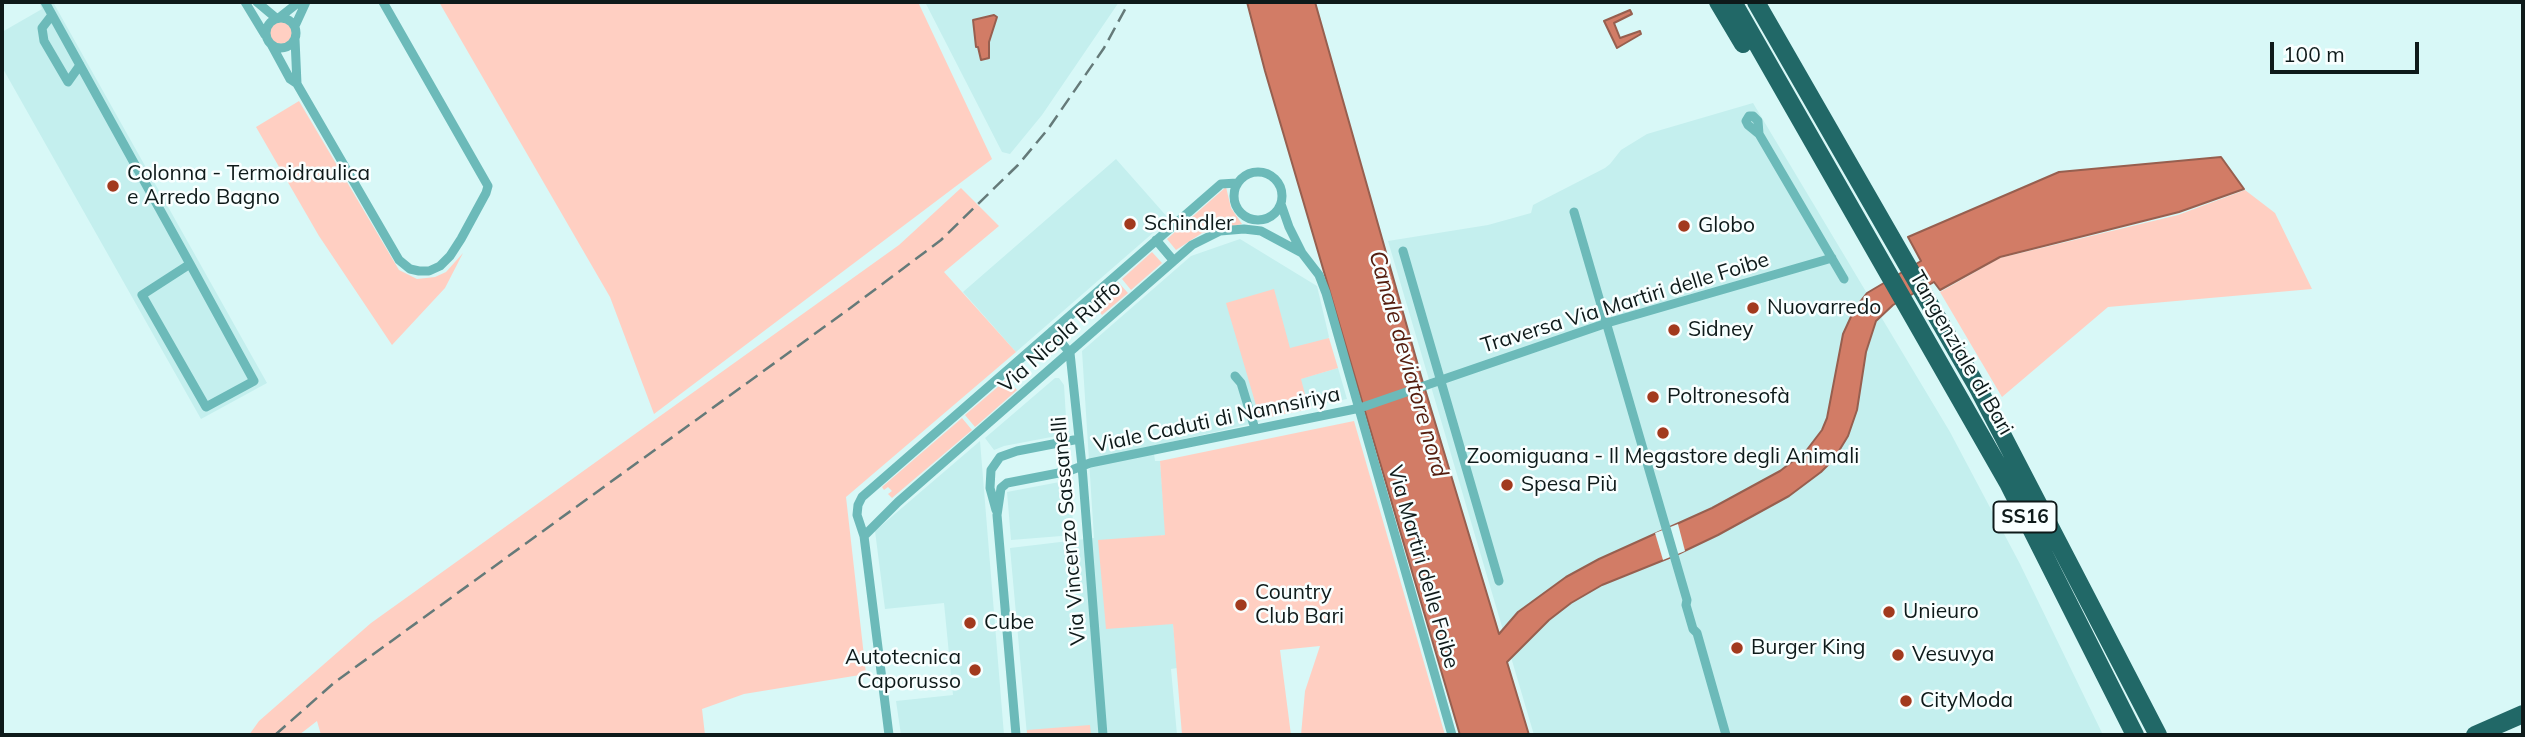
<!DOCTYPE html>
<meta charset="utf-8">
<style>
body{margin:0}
#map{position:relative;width:2525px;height:737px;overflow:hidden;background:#d8f8f7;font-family:Mulish,sans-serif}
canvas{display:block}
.frame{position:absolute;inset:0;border:4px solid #0e1a1a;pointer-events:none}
.scale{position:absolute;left:2270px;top:42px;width:149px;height:32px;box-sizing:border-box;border:4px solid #0e1a1a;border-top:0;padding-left:9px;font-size:21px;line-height:24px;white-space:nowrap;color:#0e1a1a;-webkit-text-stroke:5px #f9ffff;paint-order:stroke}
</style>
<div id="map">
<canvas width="2525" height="737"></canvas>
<div class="frame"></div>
<div class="scale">100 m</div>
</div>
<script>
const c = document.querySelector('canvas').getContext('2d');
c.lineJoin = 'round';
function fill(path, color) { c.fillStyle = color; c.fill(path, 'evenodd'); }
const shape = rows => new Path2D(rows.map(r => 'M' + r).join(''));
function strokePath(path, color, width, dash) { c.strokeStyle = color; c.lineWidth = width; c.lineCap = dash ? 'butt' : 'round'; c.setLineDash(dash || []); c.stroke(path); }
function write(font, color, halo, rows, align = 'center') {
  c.font = font + ' Mulish,sans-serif'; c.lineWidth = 5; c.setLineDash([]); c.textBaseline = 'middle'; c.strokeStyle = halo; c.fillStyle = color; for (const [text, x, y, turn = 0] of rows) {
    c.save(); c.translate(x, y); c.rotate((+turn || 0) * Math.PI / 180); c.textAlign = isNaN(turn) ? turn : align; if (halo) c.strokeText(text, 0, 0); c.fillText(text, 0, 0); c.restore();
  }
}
fill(shape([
 [39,2,53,2,267,383,201,419,2,67,2,32,42,9],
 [925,2,1119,2,1042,115,1010,154,1002,152],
 [1753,103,1950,432,2020,564,2103,735,1534,735,1388,241,1488,225,1531,213,1533,205,1605,168,1610,164,1621,150,1647,134],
 [1116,159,1169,219,1016,352,963,292],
 [1240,239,1317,286,1329,337,1259,422,1153,446,1155,461,1160,461,1166,535,1161,535,1168,624,1173,623,1177,668,1171,669,1177,735,1027,735,1010,548,1094,538,1082,351,1191,256],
 [1338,368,1347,399,1309,407,1300,379],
 [1055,378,1059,378,1064,385,1067,434,1004,446,994,450,985,438],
 [980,441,1004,735,901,735,896,701,953,695,944,603,885,609,875,531],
 [1070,480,1074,535,1011,540,1007,492]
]), '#c4efee');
fill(shape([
 [439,2,918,2,992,159,654,414,610,297],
 '270 33a11 11 0 1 1 22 0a11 11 0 1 1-22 0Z',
 [299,101,399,270,417,279,435,277,446,272,463,253,445,288,392,345,319,236,256,127],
 [1226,187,1231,208,1242,224,1202,233,1176,250,1167,239],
 [961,188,999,226,944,272,1016,352,846,497,866,674,744,694,702,709,705,735,321,735,317,721,299,735,249,735,259,721,371,623,899,245],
 [2245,190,2275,213,2312,289,2108,307,2002,397,1940,292,2000,258,2178,215],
 [1152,252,1162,263,1131,290,1122,279],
 [1118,282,1128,293,1102,315,1093,304],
 [1274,289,1290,348,1329,338,1338,368,1301,379,1309,409,1260,419,1226,303],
 [1007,379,1017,390,975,427,965,415],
 [962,418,972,430,892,498,888,494,892,491,888,487,884,490,882,487],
 [1354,421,1445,735,1301,735,1305,691,1320,646,1280,650,1291,735,1182,735,1173,624,1106,629,1098,540,1165,535,1160,461],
 [1090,725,1091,735,1027,735,1027,730]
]), '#ffcfc2');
const water = shape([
 [1247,2,1315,2,1421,376,1499,634,1518,612,1566,577,1599,559,1712,508,1780,471,1806,451,1822,430,1827,418,1843,334,1855,308,1867,293,1921,261,1908,237,2059,172,2221,157,2244,189,2179,212,2000,257,1940,290,1934,282,1893,305,1876,321,1866,352,1857,410,1848,436,1834,459,1821,472,1789,496,1718,535,1674,556,1602,585,1571,603,1549,620,1507,662,1529,735,1460,735,1265,71,1247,2],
 [1630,10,1632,14,1614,23,1620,38,1640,31,1641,34,1617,48,1604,21,1630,10],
 [994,15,997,17,989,42,989,58,981,60,978,47,976,47,973,20,994,15]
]);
fill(water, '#d27c66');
strokePath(water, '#975f4f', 2);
fill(shape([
 [1678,524,1685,551,1663,560,1655,533]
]), '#d8f8f7');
strokePath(shape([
 [45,2,190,264,254,381,206,407,142,295,190,264],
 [245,2,265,35],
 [257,2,276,18],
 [52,15,42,28,44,41,68,82,80,65],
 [280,17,299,2],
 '266 33a15 15 0 1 1 30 0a15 15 0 1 1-30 0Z',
 [295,26,306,2],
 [295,39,297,84,399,260,410,269,419,271,429,271,440,266,450,256,461,239,486,193,488,186,383,2],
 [271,44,290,79,296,83],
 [1759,134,1748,125,1746,121,1749,116,1753,116,1758,121,1759,134,1844,279],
 '1234 196a24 24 0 1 1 48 0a24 24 0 1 1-48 0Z',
 [1281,204,1289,227,1302,253,1319,275,1326,293,1452,735],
 [1574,212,1687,600,1686,605,1693,629,1697,633,1726,735],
 [1156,240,1173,260],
 [1403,251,1499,581],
 [1052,331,1070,353,1082,466,1103,735],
 [1235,376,1241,383,1255,429],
 [996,510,990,488,991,470,1000,457,1017,451,1079,439],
 [864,536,898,502,1192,245,1220,231,1244,229,1261,231,1302,253],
 [889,735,864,536,857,515,858,505,862,497,1221,184,1237,183],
 [1016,735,997,515,1001,488,1007,483,1069,471,1090,463,1360,408,1607,323,1832,258]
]), '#6cbab9', 9);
strokePath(shape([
 [1718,2,1743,44],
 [1733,2,2008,483,2135,735],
 [1756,2,1979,390,2158,735],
 [2475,735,2523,714]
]), '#216867', 18);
strokePath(shape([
 [275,735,335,682,849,309,941,240,1018,165,1048,129,1104,48,1129,2]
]), '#657a79', 2.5, [14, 7]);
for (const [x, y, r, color] of [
 [113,186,7,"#a23a1e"],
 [1130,224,7,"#a23a1e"],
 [1684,226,7,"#a23a1e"],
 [1753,308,7,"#a23a1e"],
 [1674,330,7,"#a23a1e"],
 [1653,397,7,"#a23a1e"],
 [1663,433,7,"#a23a1e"],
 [1507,485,7,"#a23a1e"],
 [1241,605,7,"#a23a1e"],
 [1889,612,7,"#a23a1e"],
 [970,623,7,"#a23a1e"],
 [1737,648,7,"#a23a1e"],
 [1898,655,7,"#a23a1e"],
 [975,670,7,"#a23a1e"],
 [1906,701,7,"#a23a1e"]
]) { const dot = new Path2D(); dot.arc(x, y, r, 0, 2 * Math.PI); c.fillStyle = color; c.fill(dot); strokePath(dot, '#f9ffff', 2.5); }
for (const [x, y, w] of [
 [2025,517,63]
]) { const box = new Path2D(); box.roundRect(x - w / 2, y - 15.5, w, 31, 5); c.fillStyle = '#f9ffff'; c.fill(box); strokePath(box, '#0e1a1a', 2); }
write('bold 19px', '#0e1a1a', null, [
 ["SS16",2025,517]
]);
write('21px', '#0e1a1a', '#f9ffff', [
 ["Colonna - Termoidraulica",127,174],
 ["e Arredo Bagno",127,198],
 ["Schindler",1144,224],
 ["Globo",1698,226],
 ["Nuovarredo",1767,308],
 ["Sidney",1688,330],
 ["Poltronesofà",1667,397],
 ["Zoomiguana - Il Megastore degli Animali",1663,457,"center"],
 ["Spesa Più",1521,485],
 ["Country",1255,593],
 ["Club Bari",1255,617],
 ["Unieuro",1903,612],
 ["Cube",984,623],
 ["Burger King",1751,648],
 ["Vesuvya",1912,655],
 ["Autotecnica",961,658,"right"],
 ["Caporusso",961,682,"right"],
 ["CityModa",1920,701]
], 'left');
write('21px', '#0e1a1a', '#f9ffff', [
 ["Traversa Via Martiri delle Foibe",1625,303,-17],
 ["Via Nicola Ruffo",1060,337,-42],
 ["Tangenziale di Bari",1961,353,60],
 ["Viale Caduti di Nannsiriya",1217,420,-12],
 ["Via Vincenzo Sassanelli",1069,531,-95],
 ["Via Martiri delle Foibe",1423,567,74]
]);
write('italic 23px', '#531c0e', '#f9ffff', [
 ["Canale deviatore nord",1408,364,74]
]);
</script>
